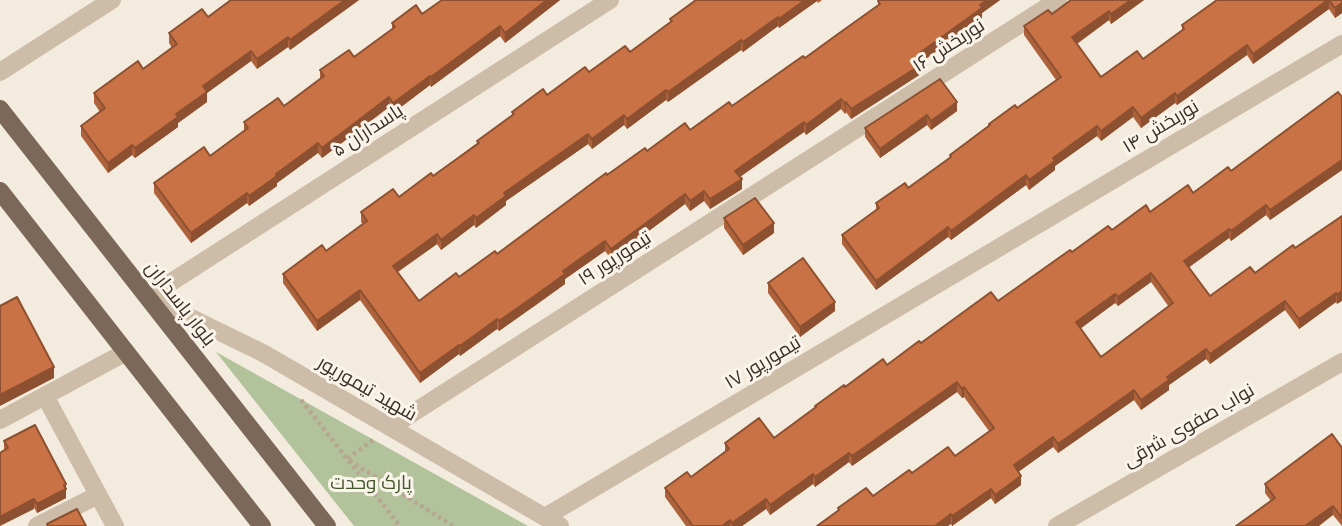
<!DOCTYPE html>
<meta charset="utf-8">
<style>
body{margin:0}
canvas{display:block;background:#f3ebdd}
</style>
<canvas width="1342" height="526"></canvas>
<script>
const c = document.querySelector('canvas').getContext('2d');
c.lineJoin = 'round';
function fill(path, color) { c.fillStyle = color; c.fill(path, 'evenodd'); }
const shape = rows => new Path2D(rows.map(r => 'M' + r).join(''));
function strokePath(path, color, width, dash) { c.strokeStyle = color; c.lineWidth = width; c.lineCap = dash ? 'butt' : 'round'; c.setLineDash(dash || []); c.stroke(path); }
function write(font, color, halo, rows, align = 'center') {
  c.font = font + ' "Open Sans",Cairo,sans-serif'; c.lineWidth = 6; c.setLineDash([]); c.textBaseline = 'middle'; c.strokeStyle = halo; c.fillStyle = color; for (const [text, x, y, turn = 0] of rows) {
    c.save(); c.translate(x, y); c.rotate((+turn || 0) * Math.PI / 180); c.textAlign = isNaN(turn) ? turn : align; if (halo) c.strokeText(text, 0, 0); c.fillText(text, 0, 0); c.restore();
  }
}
fill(shape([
 [216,352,528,526,354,526]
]), '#b2c39c');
strokePath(shape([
 [301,400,400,526],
 [373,440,347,459,453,526]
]), '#b7a692', 4.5, [3.5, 3.5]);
strokePath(shape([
 [0,72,112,0],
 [148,297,610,0],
 [148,297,263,353,560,526],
 [45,396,115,526],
 [0,420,126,352],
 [391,427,1058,0],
 [545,517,1342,44],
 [37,526,98,495],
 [1057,526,1342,362]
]), '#ccbca8', 18);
strokePath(shape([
 [0,109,327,526],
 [0,191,262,526]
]), '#7b6859', 18);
fill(shape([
 [231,0,359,0,290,50,288,47,257,69,251,61,207,93,207,102,178,123,178,127,135,158,132,155,108,173,81,136,81,126,100,112,94,103,94,93,143,69,172,48,169,43,169,33,208,17],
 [442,0,560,0,505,43,500,36,431,87,430,85,393,113,389,107,322,158,318,153,277,183,277,186,249,206,247,203,191,243,154,193,154,183,210,156,244,131,244,122,284,106,320,79,320,70,354,57,392,29,392,23,422,14],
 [696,0,822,0,818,3,817,1,779,28,778,26,743,52,741,50,668,102,666,100,627,129,624,125,592,149,588,144,506,201,506,205,476,228,474,225,441,250,437,244,398,272,419,301,497,254,607,175,647,151,690,130,732,106,805,58,878,6,878,1,879,0,1000,0,982,13,982,18,926,59,927,70,851,119,846,112,845,114,841,109,806,135,804,132,740,177,742,189,710,209,704,201,690,211,685,204,611,259,605,251,565,279,565,284,536,305,499,331,497,329,460,356,459,354,420,383,360,300,317,331,283,283,283,274,326,251,363,224,361,222,361,212,399,197,433,176,477,143,477,141,512,115,512,112,630,52,670,23,670,19],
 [1144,0,1111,24,1109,20,1077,44,1101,77,1143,59,1182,31,1182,25,1217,0,1342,0,1342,13,1335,18,1329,9,1253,64,1247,55,1177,105,1175,103,1141,128,1133,117,1101,141,1097,136,1055,166,1055,170,1029,190,1026,185,951,240,948,237,876,290,842,244,842,235,876,210,876,203,908,188,950,158,950,155,1017,108,1056,80,1024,35,1024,26,1052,14],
 [940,79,957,111,931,130,927,125,880,158,865,137,865,128],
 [1342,97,1342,170,1270,220,1266,215,1231,241,1229,238,1189,267,1210,296,1255,273,1295,248,1342,216,1337,304,1336,302,1299,329,1285,310,1210,364,1206,359,1169,385,1169,390,1141,410,1134,400,1058,453,1053,447,1018,472,1021,485,995,504,991,498,952,526,951,524,838,511,838,508,873,496,912,473,955,456,989,431,964,397,962,398,957,392,852,466,849,462,815,487,813,484,770,515,766,509,742,526,686,526,665,497,665,488,691,477,725,452,725,443,774,438,815,408,815,406,845,387,887,365,921,343,998,301,1072,252,1112,230,1193,193,1231,171],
 [1151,282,1169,307,1101,357,1080,328,1115,303,1118,306],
 [724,218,774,233,743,255,724,228],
 [768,283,835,311,800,337,768,293],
 [4,441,66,484,66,498,37,513,4,450],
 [1342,448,1342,526,1333,515,1271,501,1265,493,1265,484]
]), '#ad623b');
fill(shape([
 [345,0,359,0,290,50,290,40],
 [547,0,560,0,505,43,505,33],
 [805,0,817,0,817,1,779,28,779,19],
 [987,0,1000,0,982,13,982,18,921,62,921,52],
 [1131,0,1144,0,1111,24,1111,14],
 [1329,0,1329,9,1253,64,1253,54],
 [1342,3,1342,13,1335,18,1335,8],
 [1109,11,1109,20,1072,47,1072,37],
 [778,17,778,26,743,52,743,42],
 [500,26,500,36,431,87,431,77],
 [288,37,288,47,257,69,257,59],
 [741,40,741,50,668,102,668,92],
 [1247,45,1247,55,1177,105,1177,96],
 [251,51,251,61,207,93,207,102,178,123,178,127,135,158,135,148,176,114,203,86],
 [927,61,927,70,851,119,851,109],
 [430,76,430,85,393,113,393,103],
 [666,90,666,100,627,129,627,119],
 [1175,93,1175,103,1141,128,1141,118],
 [389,97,389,107,322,158,322,148],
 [841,99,841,109,806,135,806,125],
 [846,102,846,112,845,114,845,104],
 [957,102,957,111,931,130,931,121],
 [1133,107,1133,117,1101,141,1101,131],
 [624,115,624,125,592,149,592,139],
 [927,115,927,125,880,158,880,149],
 [804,122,804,132,735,180,735,171],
 [1097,126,1097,136,1055,166,1055,170,1029,190,1029,180,1053,158],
 [588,134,588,144,506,201,506,205,476,228,476,218,504,193],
 [318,143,318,153,277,183,277,186,249,206,249,196,276,174],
 [132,145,132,155,108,173,108,163],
 [1342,160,1342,170,1270,220,1270,210],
 [1026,175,1026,185,951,240,951,231],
 [742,179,742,189,710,209,710,199],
 [704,191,704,201,690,211,690,201],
 [247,193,247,203,191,243,191,233],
 [685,194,685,204,611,259,611,249],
 [1266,205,1266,215,1231,241,1231,231],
 [474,215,474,225,441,250,441,240],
 [774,223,774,233,743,255,743,245],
 [948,227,948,237,876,290,876,281],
 [1229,229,1229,238,1184,271,1184,261],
 [437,234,437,244,393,275,393,266],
 [605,241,605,251,565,279,565,284,499,331,499,321,563,271],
 [1151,273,1151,282,1118,306,1118,297],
 [360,290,360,300,317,331,317,321],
 [1342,291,1342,301,1337,304,1337,295],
 [1336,293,1336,302,1299,329,1299,319],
 [1115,294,1115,303,1076,332,1076,322],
 [1285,301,1285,310,1210,364,1210,354],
 [835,302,835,311,800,337,800,327],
 [497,319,497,329,460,356,460,346],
 [459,345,459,354,420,383,420,373],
 [1206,349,1206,359,1169,385,1169,390,1141,410,1141,400,1167,377],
 [54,367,54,378,0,406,0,395],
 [957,382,957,392,852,466,852,456],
 [964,387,964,397,962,398,962,389],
 [1134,390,1134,400,1058,453,1058,444],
 [1053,437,1053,447,1014,475,1014,465],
 [849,453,849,462,815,487,815,477],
 [813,474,813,484,770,515,770,505],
 [1021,476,1021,485,995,504,995,495],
 [66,484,66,498,37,513,37,504],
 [991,489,991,498,952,526,952,516],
 [34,499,34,509,0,526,0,517],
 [766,499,766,509,742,526,732,526,732,523],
 [1333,506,1333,515,1319,526,1305,526],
 [951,514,951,524,948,526,935,526],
 [730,520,730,526,722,526]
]), '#8d5030');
const building = shape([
 [231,0,345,0,290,40,288,37,257,59,251,51,203,86,207,92,176,114,178,117,135,148,132,145,108,163,81,126,105,108,94,93,138,61,143,69,177,44,169,33,202,9,208,17,231,0],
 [442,0,547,0,505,33,500,26,431,77,430,76,393,103,389,97,322,148,318,143,276,174,277,176,249,196,247,193,191,233,154,183,204,147,210,156,248,128,244,122,278,98,284,106,324,76,320,70,349,50,354,57,395,27,392,23,416,5,422,14,442,0],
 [696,0,805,0,779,19,778,17,743,42,741,40,668,92,666,90,627,119,624,115,592,139,588,134,504,193,506,196,476,218,474,215,441,240,437,234,393,266,419,301,456,273,459,277,495,251,497,254,606,173,607,175,645,148,647,151,685,123,690,130,729,102,732,106,803,56,805,58,838,34,880,4,878,1,879,0,987,0,980,5,982,8,921,52,927,61,851,109,846,102,845,104,841,99,806,125,804,122,735,171,742,179,710,199,704,191,690,201,685,194,611,249,605,241,563,271,565,274,536,295,499,321,497,319,460,346,459,345,420,373,360,290,317,321,283,274,322,245,326,251,367,221,361,212,393,189,399,197,431,173,433,176,479,143,477,141,514,114,512,112,543,89,547,95,585,67,589,72,625,46,630,52,672,21,670,19,696,0],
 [1071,0,1131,0,1111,14,1109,11,1072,37,1101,77,1137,51,1143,59,1184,29,1182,25,1217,0,1328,0,1253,54,1247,45,1177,96,1175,93,1141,118,1133,107,1101,131,1097,126,1053,158,1055,161,1029,180,1026,175,951,231,948,227,876,281,842,235,879,208,876,203,905,183,908,188,951,157,950,155,990,125,989,124,1015,105,1017,108,1061,77,1024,26,1048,10,1052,14,1071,0],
 [1329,0,1342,0,1342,3,1335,8,1329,0],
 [940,79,957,102,931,121,927,115,880,149,865,128,940,79],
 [1338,92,1342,97,1342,160,1270,210,1266,205,1231,231,1229,229,1184,261,1210,296,1250,267,1255,273,1293,245,1295,248,1342,216,1342,291,1337,295,1336,293,1299,319,1285,301,1210,354,1206,349,1167,377,1169,380,1141,400,1134,390,1058,444,1053,437,1014,465,1021,476,995,495,991,489,952,516,951,514,935,526,817,526,839,510,838,508,866,488,873,496,909,470,912,473,948,447,955,456,994,428,964,387,962,389,957,382,852,456,849,453,815,477,813,474,770,505,766,499,732,523,730,520,722,526,693,526,665,488,687,472,691,477,729,449,725,443,759,418,774,438,816,407,815,406,844,385,845,387,883,359,887,365,919,341,921,343,991,292,998,301,1070,250,1072,252,1108,226,1112,230,1146,205,1150,212,1188,185,1193,193,1228,167,1231,171,1338,92],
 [1151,273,1173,303,1101,357,1076,322,1115,294,1118,297,1151,273],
 [755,198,774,223,743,245,724,218,755,198],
 [803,258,835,302,800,327,768,283,803,258],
 [17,297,54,367,0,395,0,306,17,297],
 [35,425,66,484,64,485,66,489,37,504,34,499,0,517,0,453,8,448,4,441,35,425],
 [1332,434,1342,448,1342,518,1333,506,1305,526,1236,526,1275,498,1265,484,1332,434],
 [77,509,86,526,48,526,47,524,77,509]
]);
fill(building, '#c97245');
strokePath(building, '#8d5030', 2);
write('19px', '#382f29', '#faf4ea', [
 ["نوربخش ۱۶",949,46,-33],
 ["نوربخش ۱۴",1161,127,-31],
 ["پاسداران ۵",368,131,-33],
 ["تیمورپور ۱۹",615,259,-33],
 ["بلوار پاسداران",180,304,52],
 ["تیمورپور ۱۷",763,363,-31],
 ["شهید تیمورپور",367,389,30],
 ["نواب صفوی شرقی",1189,426,-30]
]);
write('19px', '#43572c', '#faf4ea', [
 ["پارک وحدت",371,484]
]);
</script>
